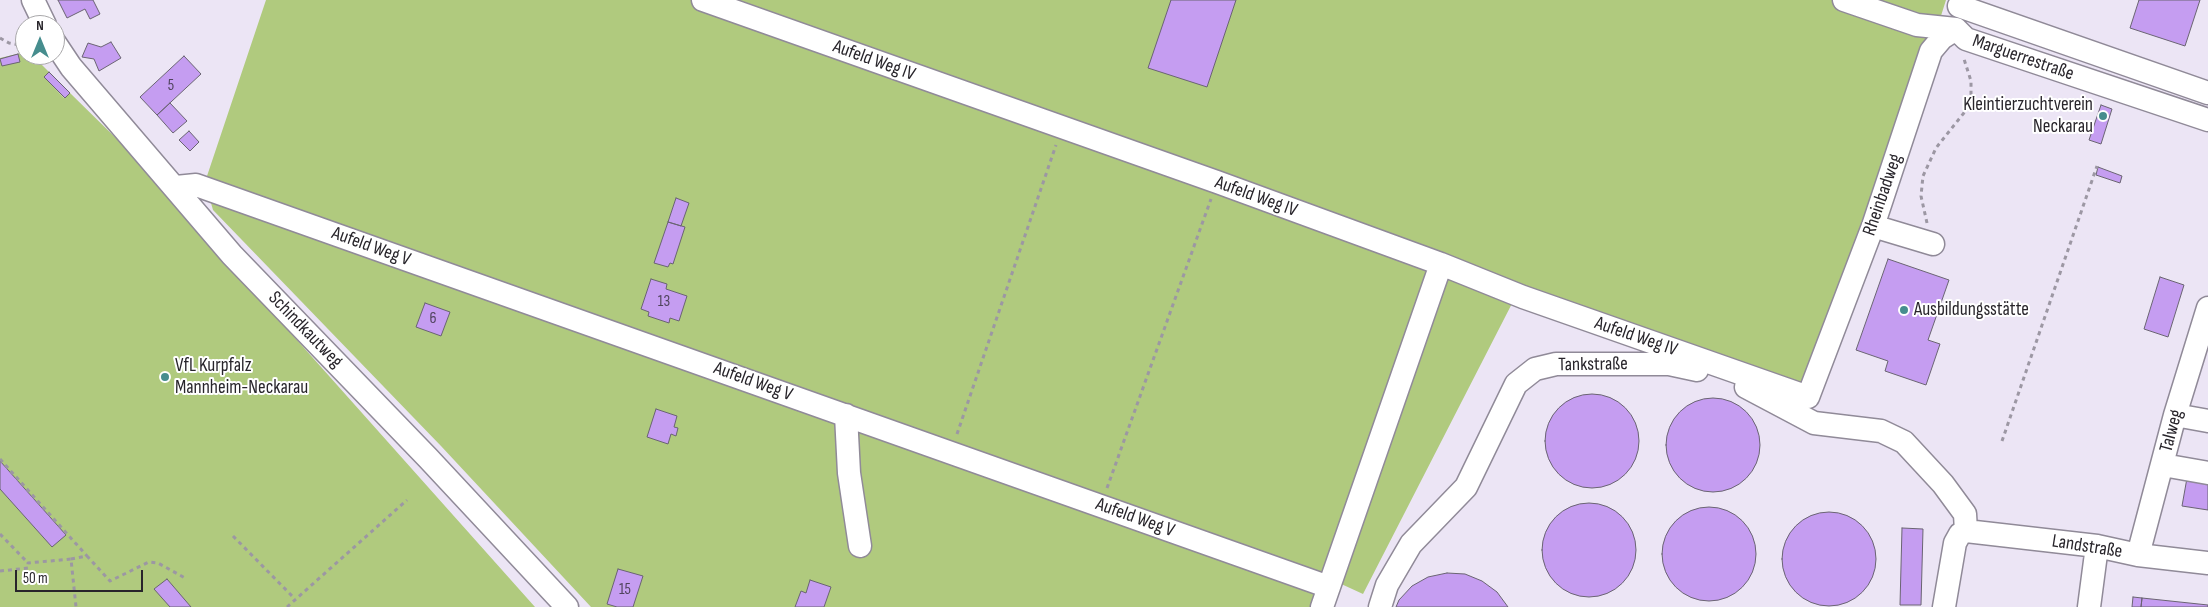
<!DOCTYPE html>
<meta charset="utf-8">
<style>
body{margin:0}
#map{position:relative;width:2208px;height:607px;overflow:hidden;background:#ece5f5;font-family:"Sofia Sans Condensed",sans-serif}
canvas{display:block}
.north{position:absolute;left:15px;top:15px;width:50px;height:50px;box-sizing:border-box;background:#fff;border:1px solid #a9a8aa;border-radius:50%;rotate:0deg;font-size:14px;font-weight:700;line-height:20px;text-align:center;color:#28252b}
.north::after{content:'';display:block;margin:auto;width:18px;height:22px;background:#468d8e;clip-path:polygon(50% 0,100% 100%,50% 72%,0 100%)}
.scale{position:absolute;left:15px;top:570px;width:128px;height:22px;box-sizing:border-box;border:2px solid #28252b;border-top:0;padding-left:6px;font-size:15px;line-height:18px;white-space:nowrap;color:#28252b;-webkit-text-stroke:4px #fff;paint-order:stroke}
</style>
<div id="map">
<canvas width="2208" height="607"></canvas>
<div class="north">N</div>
<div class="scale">50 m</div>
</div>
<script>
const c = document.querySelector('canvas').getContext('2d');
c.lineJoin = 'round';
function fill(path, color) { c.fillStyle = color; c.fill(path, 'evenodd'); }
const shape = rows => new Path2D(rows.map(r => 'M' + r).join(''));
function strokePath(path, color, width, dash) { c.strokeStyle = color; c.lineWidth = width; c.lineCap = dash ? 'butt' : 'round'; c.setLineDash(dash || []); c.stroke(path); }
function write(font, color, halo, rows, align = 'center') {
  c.font = font + ' "Sofia Sans Condensed",sans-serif'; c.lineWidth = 4; c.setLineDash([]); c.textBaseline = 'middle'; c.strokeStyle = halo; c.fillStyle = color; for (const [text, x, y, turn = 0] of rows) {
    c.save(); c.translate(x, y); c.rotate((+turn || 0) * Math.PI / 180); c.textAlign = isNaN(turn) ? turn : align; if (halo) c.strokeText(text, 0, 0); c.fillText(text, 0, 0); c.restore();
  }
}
fill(shape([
 [266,0,1946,0,1940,19,1924,49,1802,387,1521,286,1363,594,1326,577,1315,607,591,607,441,446,213,210,205,182],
 [25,52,25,55,32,55,49,72,44,77,64,98,70,93,124,146,535,607,0,607,0,58]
]), '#b0ca7e');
const building = shape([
 [58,0,93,0,100,14,90,19,85,9,67,18,58,0],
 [1171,0,1236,0,1207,87,1148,68,1171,0],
 [2139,0,2200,0,2185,46,2130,28,2139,0],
 [111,42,121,58,99,71,94,59,82,57,88,43,101,47,111,42],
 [18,54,20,62,2,66,0,59,18,54],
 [184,56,201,74,157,115,140,97,184,56],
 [49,72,70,93,65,98,44,77,49,72],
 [170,103,187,121,173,133,157,115,170,103],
 [2101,105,2112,109,2101,144,2089,140,2101,105],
 [189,131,199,142,190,151,179,140,189,131],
 [2098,167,2122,176,2120,183,2096,175,2098,167],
 [676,198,689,203,681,226,668,222,676,198],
 [668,222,685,227,673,264,670,263,668,267,654,263,668,222],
 [1888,259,1949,280,1928,340,1940,344,1926,385,1885,371,1888,361,1856,350,1888,259],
 [2160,277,2184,285,2168,337,2144,329,2160,277],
 [651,279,667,284,666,289,687,296,679,321,670,318,669,323,648,316,649,312,641,309,651,279],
 [425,303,450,312,441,336,416,327,425,303],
 '1545 441a47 47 0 1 1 94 0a47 47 0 1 1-94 0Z',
 '1666 445a47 47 0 1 1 94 0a47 47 0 1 1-94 0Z',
 [656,409,677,416,674,427,678,428,676,436,671,434,668,444,647,437,656,409],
 [0,461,66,535,52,547,0,489,0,461],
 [2187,478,2208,482,2208,510,2182,506,2187,478],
 '1542 550a47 47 0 1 1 94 0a47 47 0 1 1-94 0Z',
 '1662 554a47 47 0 1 1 94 0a47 47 0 1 1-94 0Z',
 '1782 559a47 47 0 1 1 94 0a47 47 0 1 1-94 0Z',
 [1902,528,1923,529,1921,605,1900,605,1902,528],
 [618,569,643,576,633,607,617,607,607,604,618,569],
 [1447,573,1465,574,1482,581,1497,592,1508,607,1396,607,1399,600,1412,586,1428,577,1447,573],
 [167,579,191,607,170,607,154,589,167,579],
 [810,580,831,587,824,607,795,607,801,591,806,593,810,580],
 [2133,597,2142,598,2141,607,2132,607,2133,597],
 [2142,598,2208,605,2208,607,2141,607,2142,598]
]);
fill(building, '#c59df1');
strokePath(building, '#6a6472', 1);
const minor = shape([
 [33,0,45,25],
 [703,0,1217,182,1441,264,1523,297,1808,397,1873,226,1931,51,1942,38,1956,29],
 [1844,0,1917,25,1956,29],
 [1959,6,2208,93],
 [1956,29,1966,39,2208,120],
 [55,43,71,67,232,255,428,458,567,607],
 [176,187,196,185,1329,587],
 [1873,226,1933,244],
 [1746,387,1814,423,1881,431,1904,442,1943,484,1965,514,1966,531],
 [846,415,849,473,860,546],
 [2175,415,2208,421],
 [2163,465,2208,473],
 [1966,531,2097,546,2138,555,2208,563],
 [2138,555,2175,415,2208,308],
 [1322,607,1441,264],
 [1380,607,1387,585,1411,544,1466,487,1516,384,1535,369,1556,364,1669,364,1697,370],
 [1944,607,1955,543,1960,534,1966,531],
 [2089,607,2097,546]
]);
strokePath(minor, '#908a98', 25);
strokePath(shape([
 [0,38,9,43,25,46],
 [1927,223,1921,196,1923,176,1936,148,1971,104,1971,81,1964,59],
 [957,434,1056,145],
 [2002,441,2097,166],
 [0,459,87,556],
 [1107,488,1211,199],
 [0,534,28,563],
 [233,536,295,599],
 [71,559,87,556,110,581,149,562,158,563,185,578],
 [0,571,28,568,28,563,71,559,76,607],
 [287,607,407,500]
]), '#9c97a3', 3, [4, 4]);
strokePath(minor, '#fff', 22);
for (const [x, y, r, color] of [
 [2103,116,5,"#468d8e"],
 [1904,310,5,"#468d8e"],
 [165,377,5,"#468d8e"]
]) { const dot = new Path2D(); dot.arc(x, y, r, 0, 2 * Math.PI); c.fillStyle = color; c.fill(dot); strokePath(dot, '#fff', 2); }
write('16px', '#4f435c', null, [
 ["5",171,86],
 ["13",664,302],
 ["6",433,319],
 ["15",625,590]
]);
write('19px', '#28252b', '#fff', [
 ["Marguerrestraße",2023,58,19],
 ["Aufeld Weg IV",874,61,20],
 ["Rheinbadweg",1883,195,-71],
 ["Aufeld Weg IV",1256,197,20],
 ["Aufeld Weg V",371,247,20],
 ["Schindkautweg",305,330,46],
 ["Aufeld Weg IV",1636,337,19],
 ["Tankstraße",1593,365,-1],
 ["Aufeld Weg V",753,382,20],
 ["Talweg",2172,431,-75],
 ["Aufeld Weg V",1135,518,20],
 ["Landstraße",2087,547,9]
]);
write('19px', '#28252b', '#fff', [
 ["Kleintierzuchtverein",2093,105,"right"],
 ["Neckarau",2093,127,"right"],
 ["Ausbildungsstätte",1914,310],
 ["VfL Kurpfalz",175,366],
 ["Mannheim-Neckarau",175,388]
], 'left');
</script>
